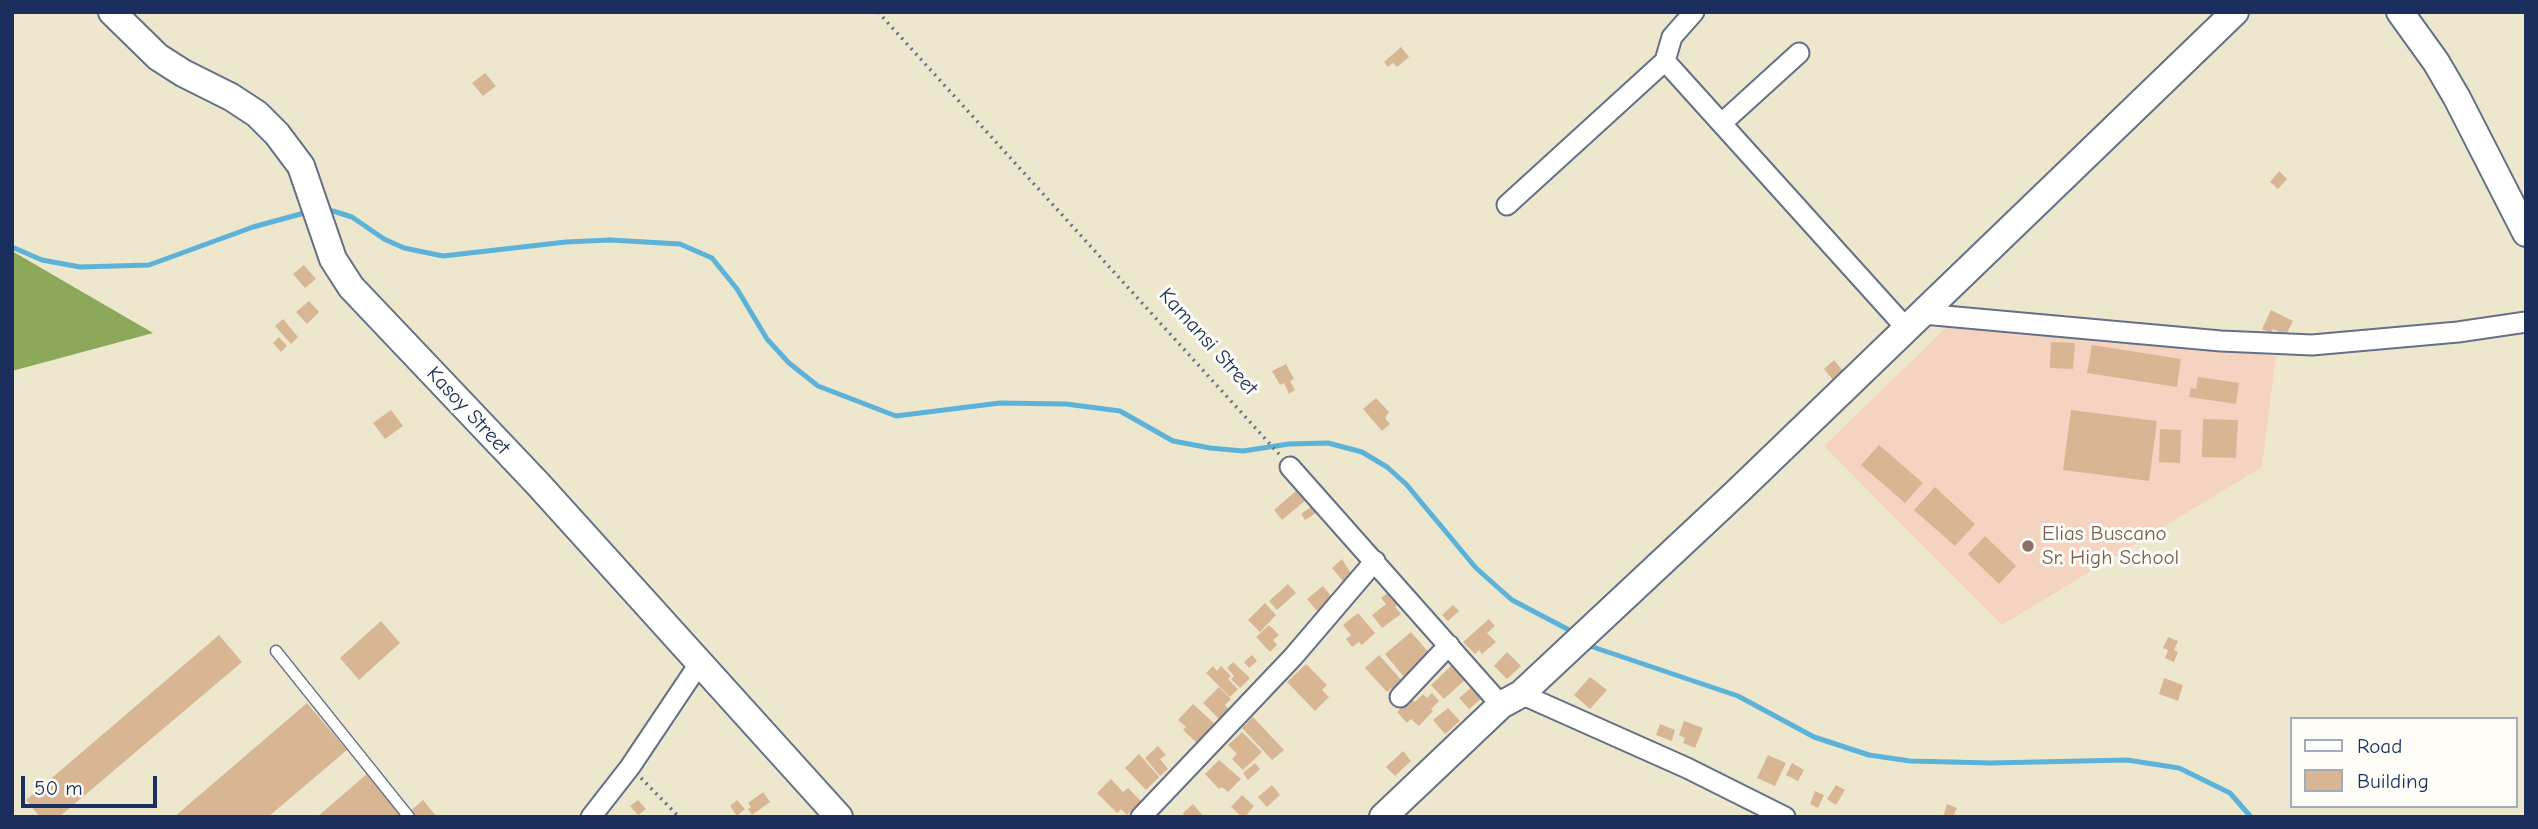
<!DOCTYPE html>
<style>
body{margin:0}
#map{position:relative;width:2538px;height:829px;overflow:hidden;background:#ede8cd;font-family:"Comic Neue",sans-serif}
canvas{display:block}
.frame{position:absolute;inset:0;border:14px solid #1b2f5e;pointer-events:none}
.legend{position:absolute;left:2290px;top:717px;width:228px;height:91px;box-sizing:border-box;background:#fdfcf7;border:2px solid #a3aaba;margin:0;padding:9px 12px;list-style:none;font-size:21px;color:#1b2f5e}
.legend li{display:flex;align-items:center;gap:14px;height:35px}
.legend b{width:35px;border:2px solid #a3aaba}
.scale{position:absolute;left:21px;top:776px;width:136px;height:32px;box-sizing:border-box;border:4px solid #1b2f5e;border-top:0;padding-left:9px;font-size:21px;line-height:24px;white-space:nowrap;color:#1b2f5e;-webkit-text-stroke:5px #fdfcf7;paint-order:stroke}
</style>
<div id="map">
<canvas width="2538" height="829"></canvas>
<div class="frame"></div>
<ul class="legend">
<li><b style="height:9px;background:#fff"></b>Road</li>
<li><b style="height:19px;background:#d9b693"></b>Building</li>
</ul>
<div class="scale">50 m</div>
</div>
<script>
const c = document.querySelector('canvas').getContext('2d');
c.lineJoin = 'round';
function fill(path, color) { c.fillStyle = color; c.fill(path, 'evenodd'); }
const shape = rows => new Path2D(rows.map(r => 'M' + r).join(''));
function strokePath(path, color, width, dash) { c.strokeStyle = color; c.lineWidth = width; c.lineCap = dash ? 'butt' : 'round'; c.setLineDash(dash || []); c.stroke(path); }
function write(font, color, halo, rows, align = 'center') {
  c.font = font + ' "Comic Neue",sans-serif'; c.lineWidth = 6; c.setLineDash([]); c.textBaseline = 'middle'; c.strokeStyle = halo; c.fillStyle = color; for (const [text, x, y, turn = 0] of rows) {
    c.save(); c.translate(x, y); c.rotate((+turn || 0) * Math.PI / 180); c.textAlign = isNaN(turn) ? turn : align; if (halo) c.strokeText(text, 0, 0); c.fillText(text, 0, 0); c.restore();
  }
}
fill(shape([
 [1949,325,2276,356,2262,467,2002,625,1824,446]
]), '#f4d3c0');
fill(shape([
 [12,251,153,333,12,371]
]), '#8ca95b');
strokePath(shape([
 [324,211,333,211,352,217,384,239,404,248,443,256,566,242,610,240,680,244,712,258,737,289,767,339,789,363,818,386,896,416,1000,403,1066,404,1120,411,1173,441,1210,448,1243,451,1289,444,1328,443,1362,452,1387,467,1406,484,1476,568,1512,600,1571,631],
 [12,247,42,260,80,267,149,265,253,227,308,212],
 [1590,646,1738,696,1814,737,1869,755,1910,761,1991,763,2127,760,2179,768,2230,793,2251,817]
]), '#5db2d9', 5);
fill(shape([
 [1401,47,1409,57,1397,67,1393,63,1388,67,1384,62],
 [485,73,496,86,483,96,472,83],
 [2279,171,2287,179,2278,189,2270,182],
 [304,265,316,279,305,288,293,274],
 [309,301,319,312,307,324,296,312],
 [2271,310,2293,321,2286,335,2273,329,2271,333,2262,329],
 [283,319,298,337,291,344,275,326],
 [279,337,287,346,281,352,273,343],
 [2051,342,2075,343,2073,369,2050,368],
 [2092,345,2181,359,2177,387,2087,373],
 [1834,360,1843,371,1833,380,1824,369],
 [1286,364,1294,379,1290,381,1295,390,1289,394,1284,383,1280,385,1272,371],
 [2198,377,2239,383,2236,404,2189,397,2191,388,2196,389],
 [1376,398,1389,412,1385,418,1390,424,1382,431,1363,409],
 [391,410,403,426,385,439,373,423],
 [2071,410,2157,421,2149,481,2063,470],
 [2203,419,2238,420,2236,458,2202,457],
 [2160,429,2181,430,2180,463,2159,462],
 [1879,445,1923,483,1905,503,1861,465],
 [1935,487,1975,524,1955,546,1914,510],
 [1297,490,1306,500,1282,520,1274,510],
 [1311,507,1316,513,1305,520,1301,514],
 [1985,536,2016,566,1999,584,1968,554],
 [1342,559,1352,575,1343,581,1332,568],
 [1288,584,1296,593,1277,610,1269,601],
 [1323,586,1333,598,1317,611,1307,599],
 [1391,590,1401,602,1395,607,1401,614,1382,628,1372,615,1386,604,1381,598],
 [1265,603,1276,615,1260,632,1248,620],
 [1453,605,1459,611,1448,621,1442,615],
 [1358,613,1375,633,1362,645,1359,642,1352,647,1346,639,1351,635,1343,625],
 [1489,619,1495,626,1487,633,1496,642,1482,654,1479,650,1475,654,1463,642],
 [381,621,400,643,359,680,340,658],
 [1269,625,1279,635,1273,640,1277,645,1270,652,1256,637],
 [1411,632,1436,661,1409,683,1385,654],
 [219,635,242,662,59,817,40,817,26,800],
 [2168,637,2178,641,2174,650,2178,652,2174,662,2165,658,2168,650,2163,648],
 [1507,652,1521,666,1507,679,1494,666],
 [1252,655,1257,661,1249,668,1244,662],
 [1379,655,1405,684,1396,692,1392,688,1387,692,1365,668],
 [1233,662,1250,678,1240,688,1231,679,1234,676,1227,668],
 [1306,664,1327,685,1322,690,1329,697,1315,711,1287,682],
 [1453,664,1466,679,1444,699,1431,685],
 [1213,666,1217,671,1221,666,1231,676,1228,679,1238,689,1230,697,1206,673],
 [1590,677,1607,690,1590,709,1574,695],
 [2164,678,2183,685,2178,701,2159,694],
 [1473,686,1482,698,1469,709,1459,698],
 [1219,687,1231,699,1225,705,1229,709,1219,719,1203,703],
 [1432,693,1439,701,1431,709,1433,711,1419,726,1411,719,1407,723,1397,712,1411,698,1415,702,1423,694,1427,698],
 [307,703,347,750,268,817,174,817],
 [1193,704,1215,724,1197,743,1183,730,1186,727,1178,720],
 [1448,708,1460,721,1445,734,1433,720],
 [1253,717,1284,750,1272,760,1242,728],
 [1684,721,1703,728,1695,748,1683,743,1685,738,1679,735],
 [1660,724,1675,730,1672,741,1656,735],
 [1242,732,1262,752,1243,770,1232,759,1237,754,1228,745],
 [1158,746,1166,755,1160,759,1168,769,1160,776,1145,758],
 [1403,751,1411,761,1395,776,1386,767],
 [1139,754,1159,777,1146,790,1125,768],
 [1768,755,1786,763,1775,786,1757,778],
 [1219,760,1241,779,1228,792,1222,787,1219,789,1205,774],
 [1255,763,1260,769,1248,780,1243,773],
 [1792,763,1804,770,1798,781,1786,775],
 [368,773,405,817,317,817],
 [1111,779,1123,792,1128,788,1141,801,1127,815,1121,809,1117,813,1097,793],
 [1272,785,1280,795,1267,807,1258,797],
 [1836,785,1845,790,1836,805,1827,799],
 [1815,791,1824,795,1818,808,1810,804],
 [763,792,770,802,752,815,748,809,751,807,748,803],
 [1242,795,1254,806,1245,817,1242,817,1231,807],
 [423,800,437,817,411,817,408,813],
 [638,800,646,809,638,815,630,806],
 [737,800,745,809,737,816,730,806],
 [1193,804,1204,817,1185,817,1183,813],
 [1947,804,1957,808,1953,817,1943,817]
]), '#d9b693');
const lane = shape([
 [276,651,409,817]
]);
const street = shape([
 [1665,61,1907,329],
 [1722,123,1799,53],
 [1507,205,1665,61,1672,37,1694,12],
 [1923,314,2221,341,2312,345,2458,332,2526,322],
 [1290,467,1501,705],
 [1521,694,1687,768,1785,817],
 [1400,697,1449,645],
 [591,817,630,767,699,664],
 [1141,817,1293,657,1375,561]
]);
const secondary = shape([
 [112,12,158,57,183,73,231,97,257,114,277,134,301,166,333,259,351,287,538,484,839,817],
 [2400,12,2436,62,2457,98,2526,233],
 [1383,817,1501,705,1521,694,1737,492,2235,12]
]);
strokePath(lane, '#647085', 13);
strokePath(street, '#647085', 23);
strokePath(secondary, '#647085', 30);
strokePath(shape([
 [878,12,1279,454],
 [641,778,679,817]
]), '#647085', 3.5, [2, 5]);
strokePath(lane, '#fff', 10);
strokePath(street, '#fff', 19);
strokePath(secondary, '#fff', 26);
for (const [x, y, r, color] of [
 [2028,546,7,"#8d6e63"]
]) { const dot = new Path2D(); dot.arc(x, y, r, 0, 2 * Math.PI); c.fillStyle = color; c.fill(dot); strokePath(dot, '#fdfcf7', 2.5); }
write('21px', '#1b2f5e', '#fdfcf7', [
 ["Kamansi Street",1208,342,48],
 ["Kasoy Street",468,411,47]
]);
write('21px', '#785e54', '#fdfcf7', [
 ["Elias Buscano",2042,534],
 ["Sr. High School",2042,558]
], 'left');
</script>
